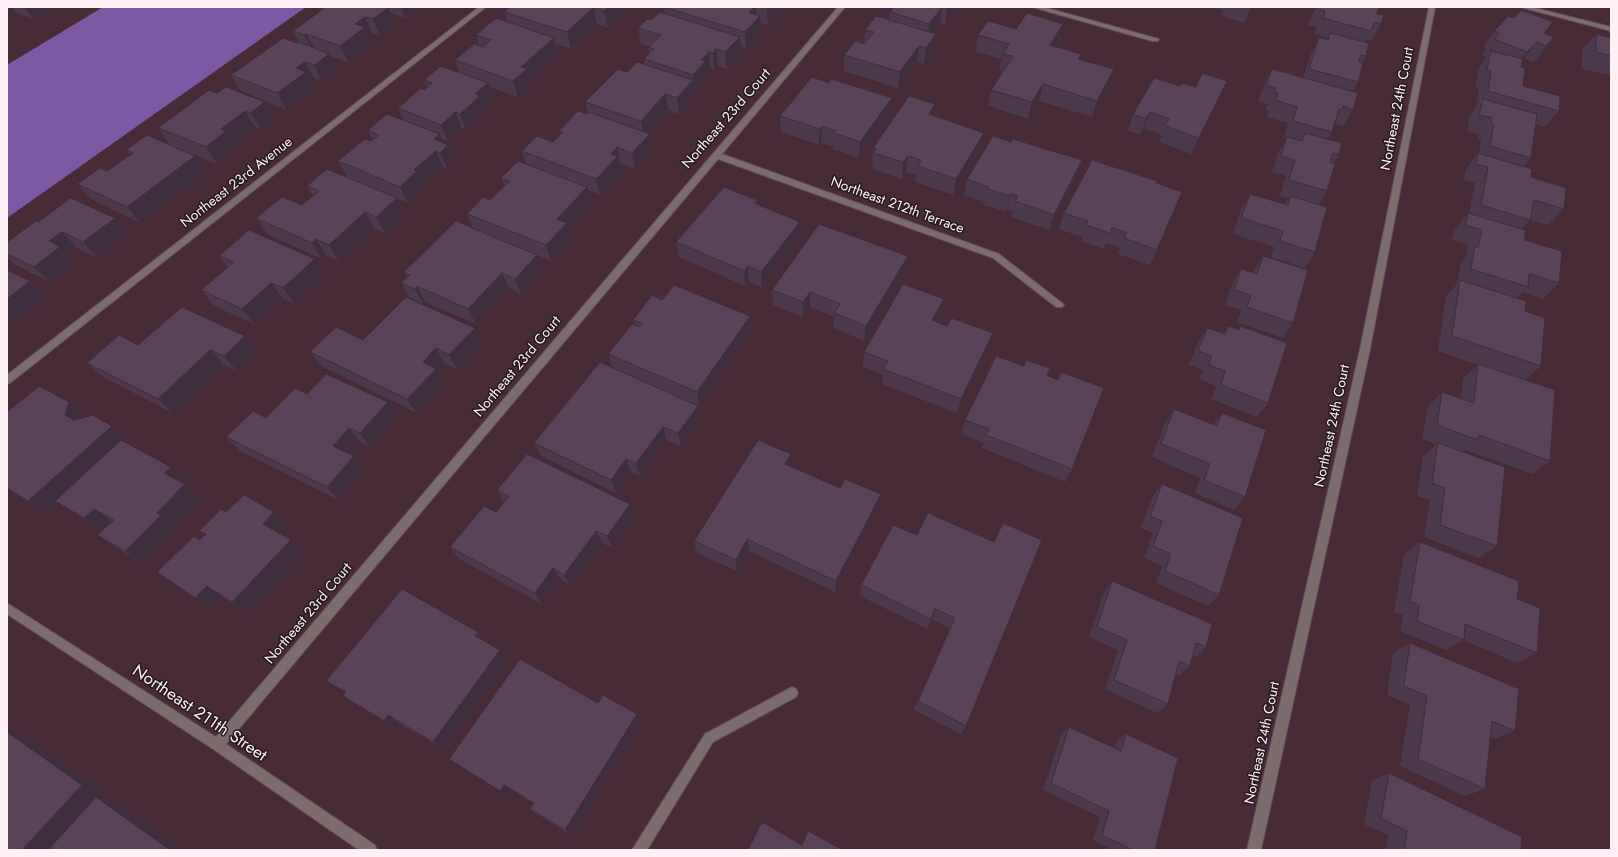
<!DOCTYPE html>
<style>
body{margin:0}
#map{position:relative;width:1618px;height:857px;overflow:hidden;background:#482b37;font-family:Jost,sans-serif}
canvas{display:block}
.frame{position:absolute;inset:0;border:8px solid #fdf1f6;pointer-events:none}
</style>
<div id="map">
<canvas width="1618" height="857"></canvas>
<div class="frame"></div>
</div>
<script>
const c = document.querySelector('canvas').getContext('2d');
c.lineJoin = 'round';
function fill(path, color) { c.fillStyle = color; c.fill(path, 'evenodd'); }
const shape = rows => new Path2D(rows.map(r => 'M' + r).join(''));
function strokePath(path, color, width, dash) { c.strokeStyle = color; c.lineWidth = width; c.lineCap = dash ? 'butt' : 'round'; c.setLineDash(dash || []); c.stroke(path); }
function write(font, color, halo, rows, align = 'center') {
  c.font = font + ' Jost,sans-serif'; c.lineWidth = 3; c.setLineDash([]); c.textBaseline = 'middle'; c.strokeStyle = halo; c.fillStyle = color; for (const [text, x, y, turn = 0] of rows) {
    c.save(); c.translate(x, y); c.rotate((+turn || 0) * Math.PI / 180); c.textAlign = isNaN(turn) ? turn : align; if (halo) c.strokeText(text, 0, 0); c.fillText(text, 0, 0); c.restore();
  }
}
fill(shape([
 [103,7,306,7,7,218,7,65]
]), '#7d59a4');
const street = shape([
 [479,7,486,7,10,383,7,384,7,375,479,7],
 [838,7,845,7,722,154,999,254,1062,303,1064,305,1062,307,1056,307,993,258,718,159,226,744,375,845,377,850,359,850,213,749,7,614,7,603,216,737,838,7],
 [1032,7,1043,7,1159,39,1158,41,1152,41,1032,7],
 [1429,7,1435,7,1370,349,1261,850,1247,850,1360,349,1429,7],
 [1520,7,1531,7,1611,27,1611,31,1520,7],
 [792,687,796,689,798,693,796,697,713,742,647,850,632,850,705,734,792,687]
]);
strokePath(street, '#654b56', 2);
fill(street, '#7d6c6d');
fill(shape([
 [7,7,53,7,55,9,35,20,17,13,7,18],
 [326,7,420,7,405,18,390,13,395,24,380,36,372,33,369,36,373,44,348,62,330,56,338,70,322,82,314,78,311,80,315,88,287,110,241,91,231,75,299,42,293,31],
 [510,7,619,7,621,15,608,28,597,24,571,49,556,44,558,54,530,80,532,86,518,97,489,87,494,99,484,108,486,113,466,130,462,128,448,141,442,139,444,143,455,161,447,169,443,167,423,185,424,187,408,203,347,177,338,161,373,140,368,130,403,120,398,108,427,88,424,80,459,72,455,60,479,46,476,35,507,22,504,12],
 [664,7,781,7,781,10,768,25,761,23,761,32,746,48,740,46,741,53,727,69,718,66,714,70,710,68,707,72,708,78,695,91,695,96,679,114,668,110,647,133,653,150,635,169,621,163,620,164,622,172,600,195,588,190,591,203,568,228,571,239,551,261,537,255,543,270,521,294,509,288,476,324,425,302,423,304,410,298,401,283,407,277,404,272,473,228,467,214,490,200,505,186,501,178,526,164,522,151,553,142,560,135,559,131,588,113,585,102,627,72,645,64,644,59,649,54,648,47,649,46,641,44,638,28,651,20,665,14],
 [894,7,958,7,945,24,940,23,932,33,934,51,924,64,917,62,898,88,844,71,844,55,864,44,865,30,889,20,890,12],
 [1211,7,1251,7,1244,23,1221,16,1223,10],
 [1316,7,1379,7,1377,14,1381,24,1372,40,1367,39,1365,42,1366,56,1362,63,1358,82,1352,92,1353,110,1343,126,1334,123,1332,132,1327,139,1339,155,1333,163,1327,191,1319,204,1315,252,1305,268,1271,257,1274,247,1233,234,1241,209,1250,194,1285,204,1289,198,1280,196,1286,176,1272,172,1278,153,1287,138,1284,137,1288,123,1267,117,1269,110,1266,109,1268,104,1258,101,1264,85,1272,69,1303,77,1311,54,1319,37,1326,39,1327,38,1314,34,1317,27,1308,25],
 [1063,24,1059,40,1055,46,1081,54,1079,59,1114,69,1109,85,1092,117,1039,101,1028,119,988,106,991,90,1003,71,999,70,1002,59,975,52,978,35,1016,29],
 [1494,31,1545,34,1554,37,1542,54,1534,62,1524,58,1522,60,1521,67,1523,86,1559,111,1545,127,1536,124,1531,158,1523,167,1531,177,1564,209,1548,225,1530,220,1522,229,1525,240,1559,283,1543,299,1523,292,1517,298,1525,311,1541,366,1525,380,1550,461,1532,474,1466,450,1464,452,1497,546,1479,558,1424,537,1430,500,1417,496,1423,456,1437,444,1422,439,1428,407,1442,392,1461,399,1463,379,1478,365,1438,351,1446,296,1457,284,1461,262,1466,257,1468,245,1452,240,1455,229,1468,213,1469,213,1475,183,1463,180,1466,169,1478,153,1479,153,1481,140,1478,139,1479,134,1467,131,1470,115,1476,108,1476,107,1479,88,1475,87,1479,67,1487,57,1482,55,1486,49,1483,47],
 [1596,34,1611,38,1611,75,1582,69,1582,50],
 [1227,81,1191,154,1159,142,1162,135,1144,128,1140,135,1128,131,1133,114,1180,86,1196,87],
 [209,90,275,118,261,129,255,127,235,143,237,147,217,164,170,145,158,128],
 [890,115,859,158,833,149,833,146,821,143,819,145,781,132,780,116],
 [934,116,981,149,953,195,915,182,916,175,906,172,902,179,873,169,873,165,872,164,873,148],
 [1011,142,1082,160,1077,177,1049,230,1011,217,1013,212,1007,210,1006,212,984,205,985,202,964,195,967,179],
 [126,150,207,172,140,223,91,199,77,184,107,171,130,155],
 [1156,183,1157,250,1150,265,1118,254,1120,248,1106,243,1104,249,1081,241,1082,237,1059,229,1064,213],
 [307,186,397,198,405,214,385,233,374,228,339,261,326,255,322,259,267,234,256,218,302,205,313,196],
 [757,200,757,205,801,237,762,287,749,282,745,286,679,257,676,242],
 [115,218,129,234,98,258,77,248,68,254,76,262,50,282,14,264,7,258,7,242],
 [219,256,315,259,325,275,294,303,283,299,255,324,214,306,201,290,228,267],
 [1263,256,1293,323,1283,338,1237,322,1241,310,1225,305,1232,284,1241,269,1253,273],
 [906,271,864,341,833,328,834,317,810,307,803,317,773,305,772,290],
 [944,299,941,314,937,322,947,326,993,333,989,348,957,413,882,384,883,375,863,367,864,352],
 [662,300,750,316,751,331,699,406,672,394,700,420,681,447,666,440,640,476,631,472,616,493,541,456,534,443,612,367,608,354,634,325,633,320],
 [1228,326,1238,330,1240,326,1268,403,1257,417,1211,399,1216,386,1200,379,1203,370,1189,365,1198,342,1207,328,1223,334],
 [363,340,482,342,457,369,444,363,437,370,445,383,417,413,321,366,310,352],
 [138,345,258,351,237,371,224,365,173,413,103,377,87,363],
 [1024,366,1050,368,1047,376,1072,469,1065,482,982,448,984,443,961,434,965,420],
 [307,394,398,416,371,447,360,442,349,454,365,470,338,500,240,451,226,437,266,418],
 [1174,409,1214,425,1222,413,1245,497,1234,510,1195,493,1200,478,1152,457,1165,423],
 [7,412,86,416,86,417,112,426,128,439,125,442,186,480,183,483,201,497,174,525,178,528,143,563,115,547,97,535,103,530,74,513,58,503,47,513,7,489],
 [791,466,879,507,835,592,749,551,737,571,697,553,694,541],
 [1162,484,1219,595,1208,606,1156,583,1162,566,1144,558,1153,533,1141,528,1153,496],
 [497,490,635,517,613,548,602,543,571,586,560,579,542,604,459,559,450,547,496,512,504,502],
 [226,512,287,525,280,533,304,552,247,613,222,597,212,608,157,572,200,540,205,535,199,531],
 [917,535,994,542,966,726,961,734,914,710,918,701,950,628,932,620,927,629,860,596,861,585],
 [1420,542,1517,599,1537,653,1517,663,1463,640,1446,650,1400,631,1403,615,1394,612,1404,554],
 [1112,581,1206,647,1196,657,1192,656,1190,666,1179,675,1176,674,1168,704,1157,713,1105,689,1118,650,1089,637,1104,592],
 [487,642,509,660,444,750,400,724,396,729,343,696,346,693,326,681],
 [1410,643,1515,731,1495,739,1490,737,1485,789,1465,796,1400,766,1410,705,1387,695,1393,653],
 [598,703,637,714,642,723,572,836,538,815,530,809,534,804,513,791,509,797,449,759],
 [1069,727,1114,748,1117,741,1126,734,1155,850,1113,850,1093,840,1100,817,1043,790,1061,735],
 [1389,773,1521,850,1386,850,1389,836,1364,824,1372,780]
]), '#4d394c');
fill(shape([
 [7,7,12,7,17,13,7,18],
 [24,7,53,7,55,9,35,20],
 [401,7,420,7,405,18],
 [609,7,619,7,621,15,608,28,604,11],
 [754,7,756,7,757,20,760,16,761,32,746,48,745,32,749,13],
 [768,7,781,7,781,10,768,25,767,8],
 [942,7,940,23,927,40,929,24],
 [948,7,958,7,945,24,947,8],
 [388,8,395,24,380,36,373,19],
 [593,8,597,24,571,49,567,32],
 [365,17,372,33,369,36,373,44,348,62,340,46,355,24],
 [1063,24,1059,40,1046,61,1050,45],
 [306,34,315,50,313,51,304,35],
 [936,34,934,51,924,64,926,48],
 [740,37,741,53,727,69,725,52],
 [1554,37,1542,54,1534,62,1546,46],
 [554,38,558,54,530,80,532,86,518,97,513,81,521,67],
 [1537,42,1524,58,1515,69,1527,52],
 [919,46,917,62,898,88,900,72],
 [716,49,718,66,714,70,713,53],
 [709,52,710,68,707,72,708,78,695,91,693,75,701,60],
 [329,54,338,70,322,82,314,65],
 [305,62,314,78,311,80,315,88,287,110,277,93,296,68],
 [1114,69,1109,85,1092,117,1097,101],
 [693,80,695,96,679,114,677,98],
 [1227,81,1220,97,1191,154,1199,138],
 [488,83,494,99,484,108,486,113,466,130,460,114,475,94],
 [1043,84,1039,101,1028,119,1032,102],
 [665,94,668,110,644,137,641,121],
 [892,98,890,115,859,158,860,142],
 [265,102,275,118,261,129,250,113],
 [935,104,933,121,929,114],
 [245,111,255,127,235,143,237,147,217,164,206,147,221,129],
 [455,112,462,128,448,141,441,125],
 [1150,112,1144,128,1140,135,1146,119],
 [822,126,821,143,819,145,820,129],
 [984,133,981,149,953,195,956,179],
 [440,134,446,147,448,145,455,161,447,169,434,139],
 [650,134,653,150,635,169,632,153],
 [617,147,622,172,600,195,596,179,611,154],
 [436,151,443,167,423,185,424,187,408,203,400,187,414,170],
 [195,156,207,172,140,223,127,207],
 [908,156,906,172,902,179,903,162],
 [1082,160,1077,177,1049,230,1054,215],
 [587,187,591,203,568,228,571,239,551,261,546,245,557,219],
 [1011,194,1007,210,1006,212,1010,196],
 [397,198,405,214,385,233,376,217],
 [365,212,374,228,339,261,329,245],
 [115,218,129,234,98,258,83,242],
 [800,222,801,237,762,287,761,272],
 [62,232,77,248,68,254,76,262,50,282,34,267,49,241],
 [316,239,326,255,322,259,312,243],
 [537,255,543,270,521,294,515,279],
 [908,256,906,271,864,341,866,326],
 [315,259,325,275,294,303,283,288],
 [748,266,749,282,745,286,744,271],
 [502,273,509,288,476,324,468,309],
 [30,281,47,297,7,327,7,299],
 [271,283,283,299,255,324,242,309],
 [417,286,425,302,423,304,415,289],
 [810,292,810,307,803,317,803,302],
 [944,299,941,314,930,335,932,320],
 [750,316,751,331,699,406,697,392],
 [475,328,482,342,457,369,449,355],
 [993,333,989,348,957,413,961,399],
 [245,336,258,351,237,371,224,356],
 [436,348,444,363,437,370,445,383,417,413,407,399,423,362],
 [210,350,224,365,173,413,158,399],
 [69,402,86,416,83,429,65,415],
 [388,402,398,416,371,447,360,433],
 [698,406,700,420,681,447,678,433],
 [112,426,128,439,47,513,28,501],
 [663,427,666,440,640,476,636,463],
 [349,428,360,442,344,459,333,446],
 [791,454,791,467,785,464],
 [354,456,365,470,338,500,327,487],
 [626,459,631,472,616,493,611,480],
 [171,467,186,480,180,486,164,473],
 [185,484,201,497,174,525,178,528,143,563,125,551,157,513],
 [881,494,879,507,835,592,836,581],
 [630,504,635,517,613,548,607,536],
 [94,509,112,521,103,530,84,518],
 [274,512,287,525,277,536,263,524],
 [596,531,602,543,571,586,564,575],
 [747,539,749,551,737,571,736,560],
 [291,540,304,552,247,613,232,602],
 [553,568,560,579,542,604,535,593],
 [207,586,222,597,212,608,195,598],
 [935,609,932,620,927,629],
 [478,632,487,642,484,646,475,636],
 [500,650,509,660,444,750,433,742],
 [637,714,642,723,572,836,565,830],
 [388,715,400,724,396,729,384,721],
 [7,728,20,733,103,792,98,797,117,803,183,850,22,850],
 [504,785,513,791,509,797,500,791]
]), '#3f2e3e');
const building = shape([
 [326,7,385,7,388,8,373,19,365,17,355,24,365,27,340,46,306,34,304,35,293,31,326,7],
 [510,7,609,7,604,11,593,8,567,32,504,12,510,7],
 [664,7,754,7,749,13,760,16,745,32,664,7],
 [894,7,942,7,929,24,890,12,894,7],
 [1317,7,1379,7,1377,14,1384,15,1381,24,1374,22,1371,31,1323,18,1325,11,1316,9,1317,7],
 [1521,10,1553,22,1544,33,1554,37,1546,46,1537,42,1527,52,1494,39,1499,33,1494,31,1508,16,1514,18,1521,10],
 [660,12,740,37,725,52,716,49,713,53,709,52,701,60,706,61,693,75,644,59,654,49,648,47,661,35,638,28,647,19,651,20,660,12],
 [1027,13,1063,24,1050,45,1081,54,1078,59,1114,69,1097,101,1043,84,1032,102,991,90,1013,56,1003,54,1009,44,978,35,988,21,1016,29,1027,13],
 [876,16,936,34,926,48,919,46,900,72,844,55,855,41,864,44,874,32,865,30,876,16],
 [496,18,554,38,521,67,527,69,513,81,455,60,474,44,483,47,491,40,476,35,496,18],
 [1330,33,1369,43,1366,56,1361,55,1359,62,1363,63,1358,82,1309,69,1319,37,1328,40,1330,33],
 [1596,34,1611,38,1611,56,1596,52,1596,34],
 [283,38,297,43,299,42,329,54,314,65,305,62,296,68,306,72,277,93,231,75,283,38],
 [1491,51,1523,59,1521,67,1525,68,1523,86,1560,96,1559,111,1488,91,1491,71,1487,70,1491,51],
 [637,62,693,80,677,98,665,94,641,121,585,102,618,69,627,72,637,62],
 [441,66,488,83,475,94,480,96,460,114,455,112,441,125,398,108,421,88,425,90,432,83,424,80,441,66],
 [1272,69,1358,93,1353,110,1343,106,1342,110,1339,109,1332,132,1293,121,1297,107,1275,100,1278,93,1274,92,1276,88,1266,85,1272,69],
 [1202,73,1227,81,1199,138,1165,126,1169,119,1150,112,1146,119,1133,114,1154,78,1180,86,1182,83,1196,87,1202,73],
 [812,77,829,83,831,79,892,98,860,142,834,133,836,131,822,126,820,129,780,116,812,77],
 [226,87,265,102,250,113,245,111,221,129,226,131,206,147,158,128,209,90,217,93,226,87],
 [909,96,935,104,929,114,984,133,956,179,918,166,921,160,908,156,903,162,874,153,876,149,873,148,909,96],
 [1483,99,1537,114,1531,158,1490,146,1494,124,1491,123,1492,118,1479,115,1483,99],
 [578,111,587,114,589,112,650,134,632,153,617,147,611,154,618,156,596,179,522,151,537,136,553,142,563,132,559,131,578,111],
 [387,114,440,134,434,139,448,145,440,153,436,151,414,170,417,171,400,187,338,161,365,139,371,141,379,135,368,130,387,114],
 [1305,133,1342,143,1339,155,1333,153,1330,162,1335,164,1327,191,1289,180,1295,160,1281,156,1287,137,1302,141,1305,133],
 [147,135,195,156,127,207,77,184,100,168,107,171,133,153,126,150,147,135],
 [993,136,1011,142,1013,139,1082,160,1054,215,1015,201,1018,196,1011,194,1010,196,988,189,989,187,967,179,993,136],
 [1478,153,1532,169,1531,177,1566,188,1564,209,1534,200,1530,220,1481,205,1488,167,1476,164,1478,153],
 [1092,160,1157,181,1156,183,1182,192,1157,250,1124,238,1126,232,1112,228,1110,233,1086,225,1088,221,1064,213,1092,160],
 [518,161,587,187,557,219,567,223,546,245,467,214,483,197,490,200,510,181,501,178,518,161],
 [327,169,397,198,376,217,365,212,329,245,316,239,312,243,256,218,282,197,302,205,319,191,307,186,327,169],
 [724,187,757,200,754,203,800,222,761,272,748,266,744,271,676,242,724,187],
 [1250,194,1288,205,1290,196,1327,207,1315,252,1280,241,1283,231,1241,218,1250,194],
 [71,198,115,218,83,242,62,232,49,241,60,247,34,267,7,254,7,242,36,221,38,222,71,198],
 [1468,213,1525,230,1525,240,1562,251,1559,283,1529,274,1528,287,1471,269,1475,246,1478,247,1482,230,1465,225,1468,213],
 [456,221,537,255,515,279,502,273,468,309,417,286,415,289,401,283,410,275,404,272,456,221],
 [819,224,908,256,866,326,834,313,840,304,810,292,803,302,772,290,819,224],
 [249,230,315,259,283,288,271,283,242,309,201,290,234,262,219,256,249,230],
 [1263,256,1308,270,1293,323,1247,307,1251,295,1234,290,1241,269,1257,274,1263,256],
 [7,270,30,281,7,299,7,270],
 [1460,280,1526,301,1525,311,1545,318,1541,366,1452,336,1460,280],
 [903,284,944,299,932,320,947,326,951,318,993,333,961,399,883,369,888,361,864,352,903,284],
 [674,285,750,316,697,392,608,354,632,324,640,327,643,324,633,320,652,295,662,300,674,285],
 [406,297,475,328,449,355,436,348,423,362,436,369,407,399,310,352,336,327,363,340,406,297],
 [182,307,245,336,224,356,210,350,158,399,87,363,119,335,138,345,182,307],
 [1228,326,1239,330,1240,326,1287,343,1268,403,1221,385,1225,371,1209,365,1212,356,1198,351,1207,328,1225,334,1228,326],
 [996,356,1024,366,1026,360,1050,368,1047,375,1058,380,1061,372,1104,388,1072,469,986,435,989,429,965,420,996,356],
 [600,362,698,406,678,433,663,427,636,463,626,459,611,480,534,443,600,362],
 [1478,364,1555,390,1550,461,1479,435,1478,440,1437,425,1442,392,1474,403,1478,364],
 [326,374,388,402,360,433,349,428,333,446,354,456,327,487,226,437,253,411,266,418,295,388,307,394,326,374],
 [39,386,69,402,65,415,74,420,93,415,112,426,28,501,7,488,7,412,39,386],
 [1174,409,1217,426,1222,413,1266,430,1245,497,1204,480,1210,464,1161,444,1174,409],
 [121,440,171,467,164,473,185,484,157,513,161,515,125,551,97,535,114,520,94,509,84,518,55,501,121,440],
 [758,440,791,454,785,464,840,488,845,479,881,494,836,581,747,539,736,560,694,541,758,440],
 [1438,443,1505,467,1497,546,1440,525,1445,488,1432,483,1438,443],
 [527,454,630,504,607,536,596,531,564,575,553,568,535,593,450,547,484,506,496,512,509,496,497,490,527,454],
 [1162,484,1243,518,1219,595,1165,571,1171,554,1153,546,1162,521,1150,516,1162,484],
 [244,495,274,512,263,524,291,540,232,602,207,586,195,598,157,572,194,536,200,540,206,534,199,531,221,509,226,512,244,495],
 [928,513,994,542,1003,523,1042,540,966,726,918,701,955,618,935,609,931,619,861,585,893,525,917,535,928,513],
 [1420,542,1519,581,1517,599,1540,608,1537,653,1465,624,1464,640,1417,621,1419,605,1410,601,1420,542],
 [1112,581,1212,624,1206,647,1196,643,1190,666,1179,661,1168,704,1114,680,1127,640,1097,627,1112,581],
 [402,589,478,632,475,636,500,650,433,742,388,715,384,721,343,696,346,692,326,681,402,589],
 [1410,643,1519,689,1515,731,1492,721,1485,789,1418,759,1427,696,1404,686,1410,643],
 [520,659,598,703,603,695,637,714,565,830,530,809,534,803,504,785,500,791,449,759,520,659],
 [1069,727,1121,751,1126,734,1178,758,1155,850,1133,850,1102,835,1109,811,1051,783,1069,727],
 [7,732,82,785,22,850,7,850,7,732],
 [1389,773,1522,837,1521,850,1404,850,1407,831,1381,818,1389,773],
 [96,797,170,850,48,850,96,797],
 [762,822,802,845,808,831,843,850,748,850,762,822]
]);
fill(building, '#5a4258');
strokePath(building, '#3f2e3e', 1);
write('14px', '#fdf1f6', '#25181e', [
 ["Northeast 24th Court",1398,109,-79],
 ["Northeast 23rd Court",727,119,-49],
 ["Northeast 23rd Avenue",237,183,-38],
 ["Northeast 212th Terrace",897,206,20],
 ["Northeast 23rd Court",518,367,-50],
 ["Northeast 24th Court",1333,426,-78],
 ["Northeast 23rd Court",309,614,-50],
 ["Northeast 24th Court",1263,743,-78]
]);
write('17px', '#fdf1f6', '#25181e', [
 ["Northeast 211th Street",199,714,34]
]);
</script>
